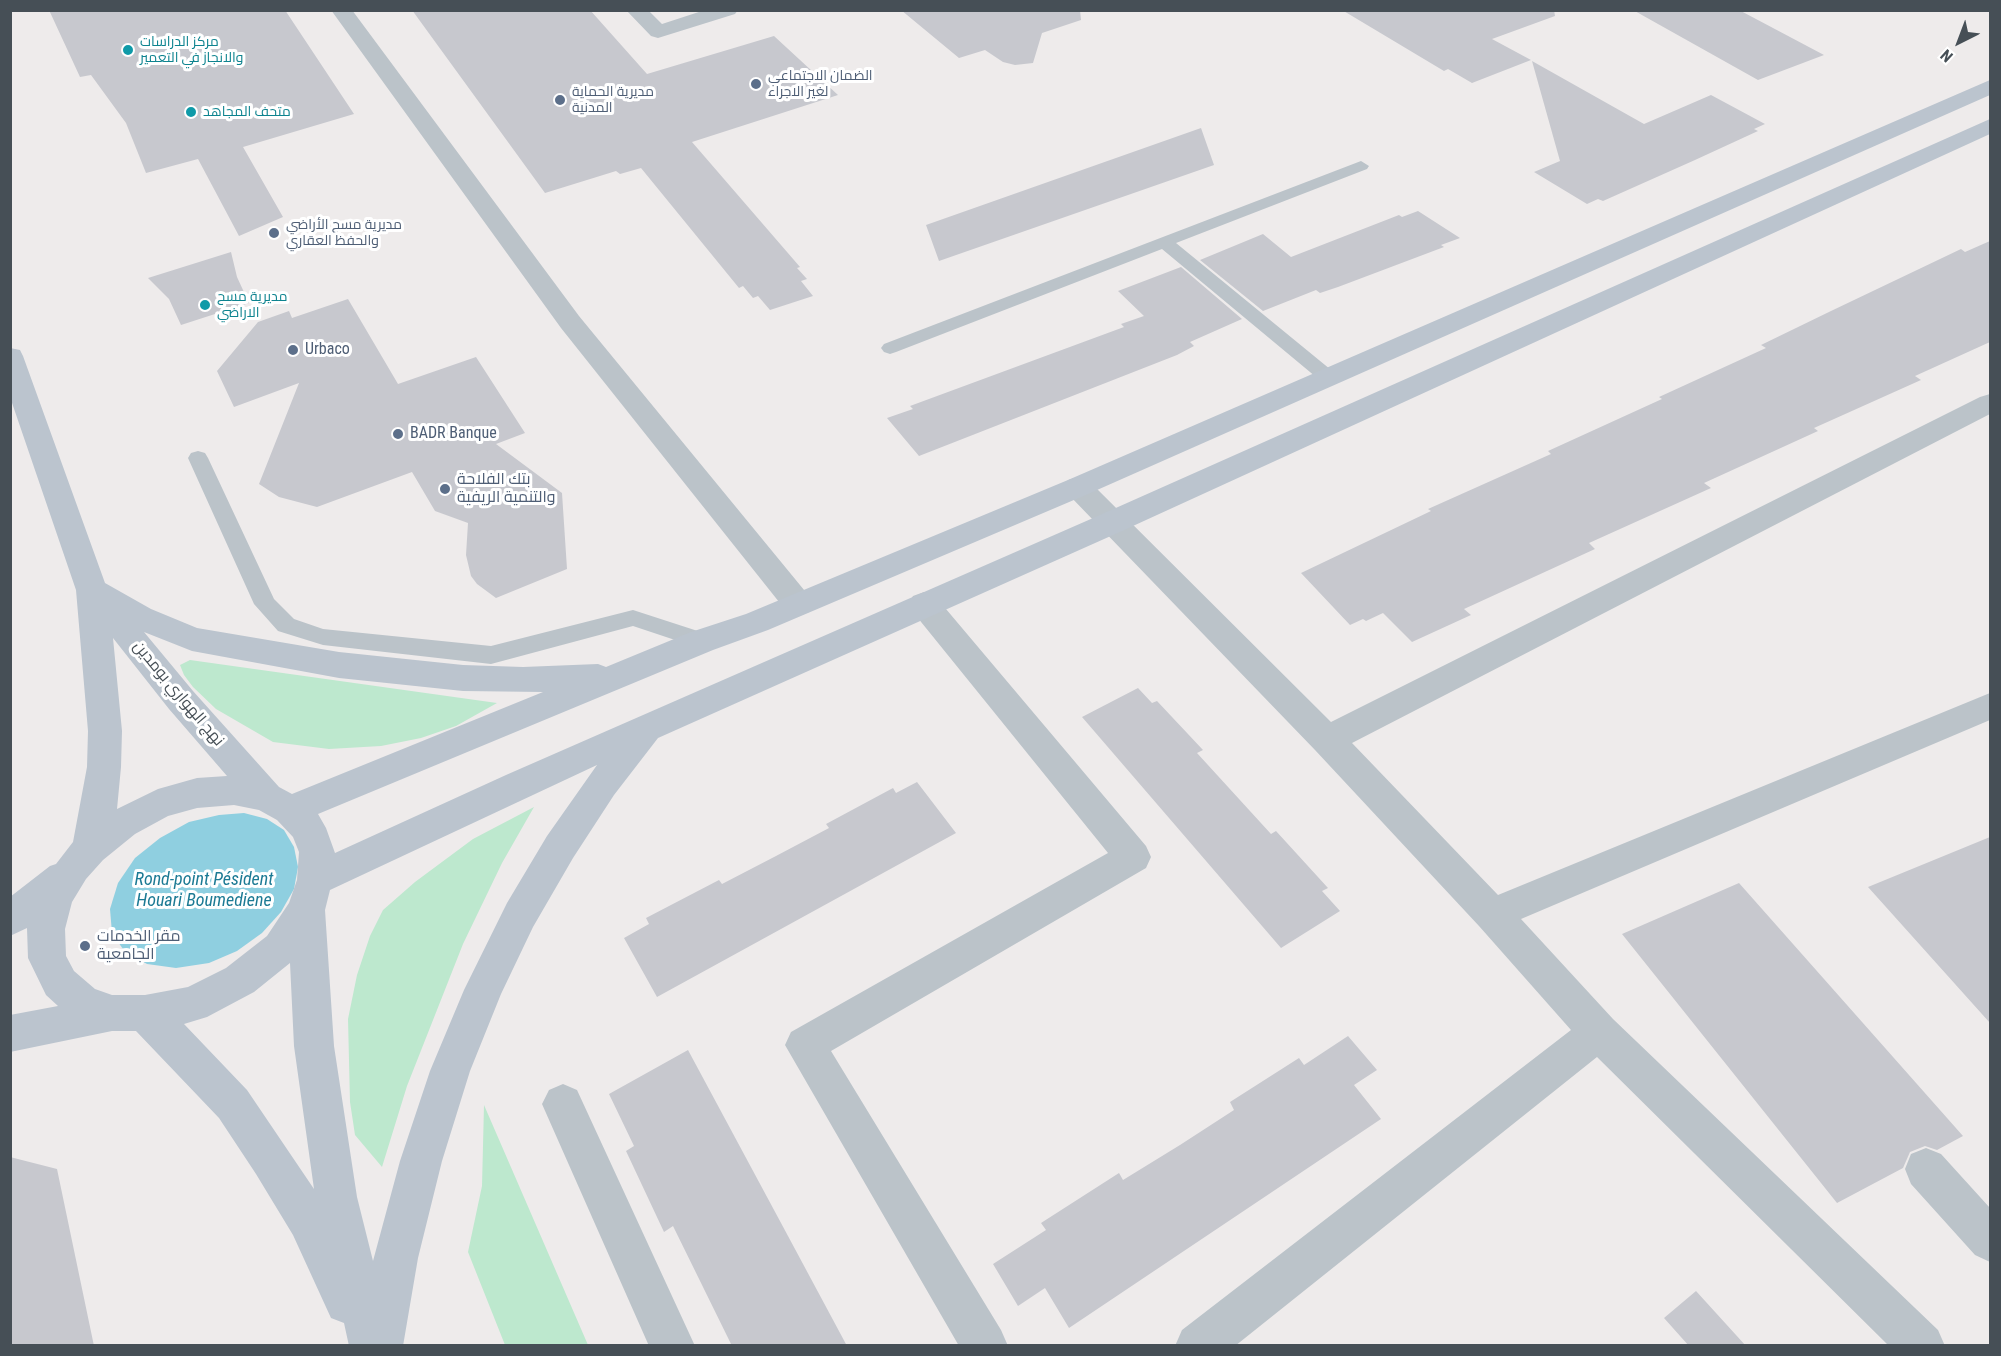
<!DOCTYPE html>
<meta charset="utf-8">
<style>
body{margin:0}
#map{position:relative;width:2001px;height:1356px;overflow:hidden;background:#eeebeb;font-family:"Roboto Condensed",sans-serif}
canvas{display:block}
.frame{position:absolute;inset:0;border:12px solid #464f56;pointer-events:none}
.north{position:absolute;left:1929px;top:12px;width:60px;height:60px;-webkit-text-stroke:4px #fff;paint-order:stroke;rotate:222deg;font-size:16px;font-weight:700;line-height:24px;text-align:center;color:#464f56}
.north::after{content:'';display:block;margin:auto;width:21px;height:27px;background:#464f56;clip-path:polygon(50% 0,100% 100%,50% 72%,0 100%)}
</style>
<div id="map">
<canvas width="2001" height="1356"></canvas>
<div class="frame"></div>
<div class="north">N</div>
</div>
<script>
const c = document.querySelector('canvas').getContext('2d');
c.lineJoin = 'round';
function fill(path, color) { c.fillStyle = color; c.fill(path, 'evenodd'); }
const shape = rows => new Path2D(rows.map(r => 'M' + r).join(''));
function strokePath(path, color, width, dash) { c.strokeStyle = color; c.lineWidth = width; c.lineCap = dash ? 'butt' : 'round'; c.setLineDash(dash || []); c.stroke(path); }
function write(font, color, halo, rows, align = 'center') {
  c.font = font + ' "Roboto Condensed",Cairo,sans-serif'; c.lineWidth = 6; c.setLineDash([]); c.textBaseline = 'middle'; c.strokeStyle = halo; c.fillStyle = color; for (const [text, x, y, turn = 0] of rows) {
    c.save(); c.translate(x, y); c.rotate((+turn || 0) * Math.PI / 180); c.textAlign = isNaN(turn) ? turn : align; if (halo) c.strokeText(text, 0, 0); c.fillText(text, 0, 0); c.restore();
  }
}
fill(shape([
 [190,660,497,703,456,726,421,738,381,746,329,749,273,742,216,709,193,687,184,675,180,665],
 [534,807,502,863,463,944,407,1086,382,1167,355,1135,350,1102,348,1019,357,975,370,936,383,910,415,882,473,839],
 [484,1105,588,1345,505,1345,468,1252,482,1186]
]), '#bde8ce');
fill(shape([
 [244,813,267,819,284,830,294,847,298,867,294,889,281,912,262,933,237,951,209,963,176,968,147,964,125,952,112,933,110,909,118,883,135,858,160,838,189,822,219,815]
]), '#8fcfe0');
fill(shape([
 [49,10,285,10,354,114,243,147,283,217,239,236,198,159,146,173,126,123,91,75,80,77],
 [412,10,590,10,647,74,774,36,838,95,692,142,800,267,797,268,807,279,801,281,813,296,770,310,758,296,753,298,743,286,739,288,641,168,620,174,616,171,545,193],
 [901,10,1080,10,1081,20,1042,33,1033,63,1015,65,1003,62,985,50,959,58],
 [1342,10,1554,10,1555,16,1492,39,1531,60,1472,83,1448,69,1444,71],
 [1633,10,1739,10,1824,55,1758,80],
 [1532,61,1644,124,1711,95,1765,124,1754,129,1758,131,1695,160,1603,201,1598,199,1587,204,1534,172,1560,161],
 [1201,128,1214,165,939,261,926,225],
 [1418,211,1460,238,1441,245,1444,247,1338,287,1320,293,1316,290,1263,311,1200,260,1263,234,1291,257,1399,215,1402,217],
 [1990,241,1990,342,1915,376,1921,380,1814,428,1818,431,1704,483,1711,488,1589,543,1595,549,1464,609,1471,615,1412,642,1383,613,1366,621,1363,619,1350,625,1301,573,1431,511,1428,509,1551,454,1548,451,1662,399,1659,397,1766,348,1761,345,1831,311,1961,249,1965,252],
 [231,252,237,277,249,303,181,325,169,299,148,278],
 [1181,267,1242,319,1190,342,1194,346,1177,355,919,456,887,418,913,409,910,406,1124,327,1121,324,1144,316,1118,291],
 [348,299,398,384,476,357,525,433,496,444,562,493,567,569,496,598,477,584,471,576,466,555,468,523,435,511,412,472,317,507,279,497,259,484,299,383,234,407,217,371,258,322,289,311,292,318],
 [1138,688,1152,703,1157,701,1203,750,1197,753,1271,834,1276,831,1328,888,1322,891,1340,911,1281,948,1082,717],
 [917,782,956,833,657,997,624,938,649,924,646,918,719,880,722,884,776,856,829,828,826,824,893,788,896,793],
 [1990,837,1990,1023,1868,887],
 [1739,883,1963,1136,1937,1150,1925,1146,1910,1152,1903,1168,1837,1203,1622,934],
 [1348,1036,1377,1070,1354,1085,1381,1119,1069,1328,1045,1288,1018,1306,993,1264,1046,1230,1041,1223,1119,1173,1123,1180,1180,1145,1234,1110,1230,1102,1299,1058,1304,1065],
 [688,1050,788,1236,847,1346,732,1346,673,1226,664,1232,626,1151,634,1146,609,1094],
 [10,1157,57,1169,94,1346,10,1346],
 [1696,1291,1746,1346,1689,1346,1664,1318]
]), '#c7c8ce');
fill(shape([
 [1361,161,1369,166,1367,169,1176,243,1336,374,1338,378,1336,382,1322,382,1162,249,896,352,890,354,884,352,881,348,884,344,1361,161],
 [198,451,205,453,208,458,274,599,294,619,323,629,491,646,633,610,710,635,713,641,710,647,702,649,633,626,491,664,323,645,278,631,254,604,188,458,191,453,198,451]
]), '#bbc3c9');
fill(shape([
 [331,10,352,10,579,316,809,596,814,604,809,612,798,616,787,612,561,328,331,10],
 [626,10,648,10,662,24,705,10,738,10,735,14,658,38,651,36,626,10],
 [1990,394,1990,414,1352,743,1498,895,1990,693,1990,720,1521,919,1613,1019,1938,1330,1945,1346,1889,1346,1597,1057,1235,1346,1175,1346,1182,1330,1571,1030,1479,926,1315,750,1068,494,1063,487,1068,480,1078,477,1088,480,1331,722,1980,397,1990,394],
 [924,592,935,596,1146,846,1151,857,1146,868,831,1051,1001,1330,1008,1346,959,1346,785,1045,791,1032,1108,853,913,612,908,604,913,596,924,592],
 [563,1084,577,1090,695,1346,649,1346,542,1104,549,1090,563,1084],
 [1926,1148,1941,1154,1990,1208,1990,1262,1975,1255,1911,1184,1905,1169,1911,1154,1926,1148]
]), '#bbc3c9');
fill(shape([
 [1990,80,1990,95,1088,494,768,630,713,650,318,814,326,828,335,853,506,775,1100,515,1990,119,1990,134,1122,531,658,738,614,795,573,858,533,927,501,994,470,1071,442,1161,418,1258,403,1346,349,1346,344,1323,331,1318,293,1235,256,1174,219,1118,136,1031,112,1031,10,1052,10,1015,58,1006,46,995,28,958,27,928,10,936,10,897,50,866,56,864,73,842,87,767,88,731,76,590,10,397,10,348,20,350,23,356,105,583,151,609,197,628,339,652,463,665,523,667,598,664,606,667,691,632,746,614,1068,480,1990,80],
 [144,632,192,651,339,678,463,691,543,692,292,794,279,787,193,691,144,632],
 [113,638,169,709,227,776,197,778,158,789,117,809,121,767,122,731,113,638],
 [597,765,547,836,507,903,464,990,430,1071,400,1161,373,1261,357,1197,334,1046,325,910,330,890,597,765],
 [234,805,259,810,277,820,293,837,299,852,297,880,289,903,267,936,226,968,188,987,145,995,112,995,95,989,74,971,66,956,65,929,72,902,86,879,103,860,135,834,168,816,197,808,234,805],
 [290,963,294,1046,314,1189,247,1090,184,1024,207,1017,254,992,290,963]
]), '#bbc4ce');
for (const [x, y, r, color] of [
 [128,50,6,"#0f9aa8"],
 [756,84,6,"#5c6f8a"],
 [560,100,6,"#5c6f8a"],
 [191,112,6,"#0f9aa8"],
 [274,233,6,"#5c6f8a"],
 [205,305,6,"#0f9aa8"],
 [293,350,6,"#5c6f8a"],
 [398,434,6,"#5c6f8a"],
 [445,489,6,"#5c6f8a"],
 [85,946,6,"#5c6f8a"]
]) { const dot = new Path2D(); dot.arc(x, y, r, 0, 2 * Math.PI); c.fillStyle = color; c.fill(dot); strokePath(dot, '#fff', 2); }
write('14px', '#0d838f', '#fff', [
 ["مركز الدراسات",140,42],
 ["والانجاز في التعمير",140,58],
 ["متحف المجاهد",203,112],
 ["مديرية مسح",217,297],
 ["الاراضي",217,313]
], 'left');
write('14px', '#4e5e75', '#fff', [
 ["الضمان الاجتماعي",768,76],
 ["لغير الاجراء",768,92],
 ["مديرية الحماية",572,92],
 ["المدنية",572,108],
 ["مديرية مسح الأراضي",286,225],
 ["والحفظ العقاري",286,241]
], 'left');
write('16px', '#4e5e75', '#fff', [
 ["Urbaco",305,350],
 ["BADR Banque",410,434],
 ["بتك الفلاحة",457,480],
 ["والتنمية الريفية",457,498],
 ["مقر الخدمات",97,937],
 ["الجامعية",97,955]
], 'left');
write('16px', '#464f56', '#fff', [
 ["نهج الهواري بومدين",178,694,50]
]);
write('italic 18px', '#1c7a94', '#fff', [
 ["Rond-point Pésident",204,880],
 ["Houari Boumediene",204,901]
]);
</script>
